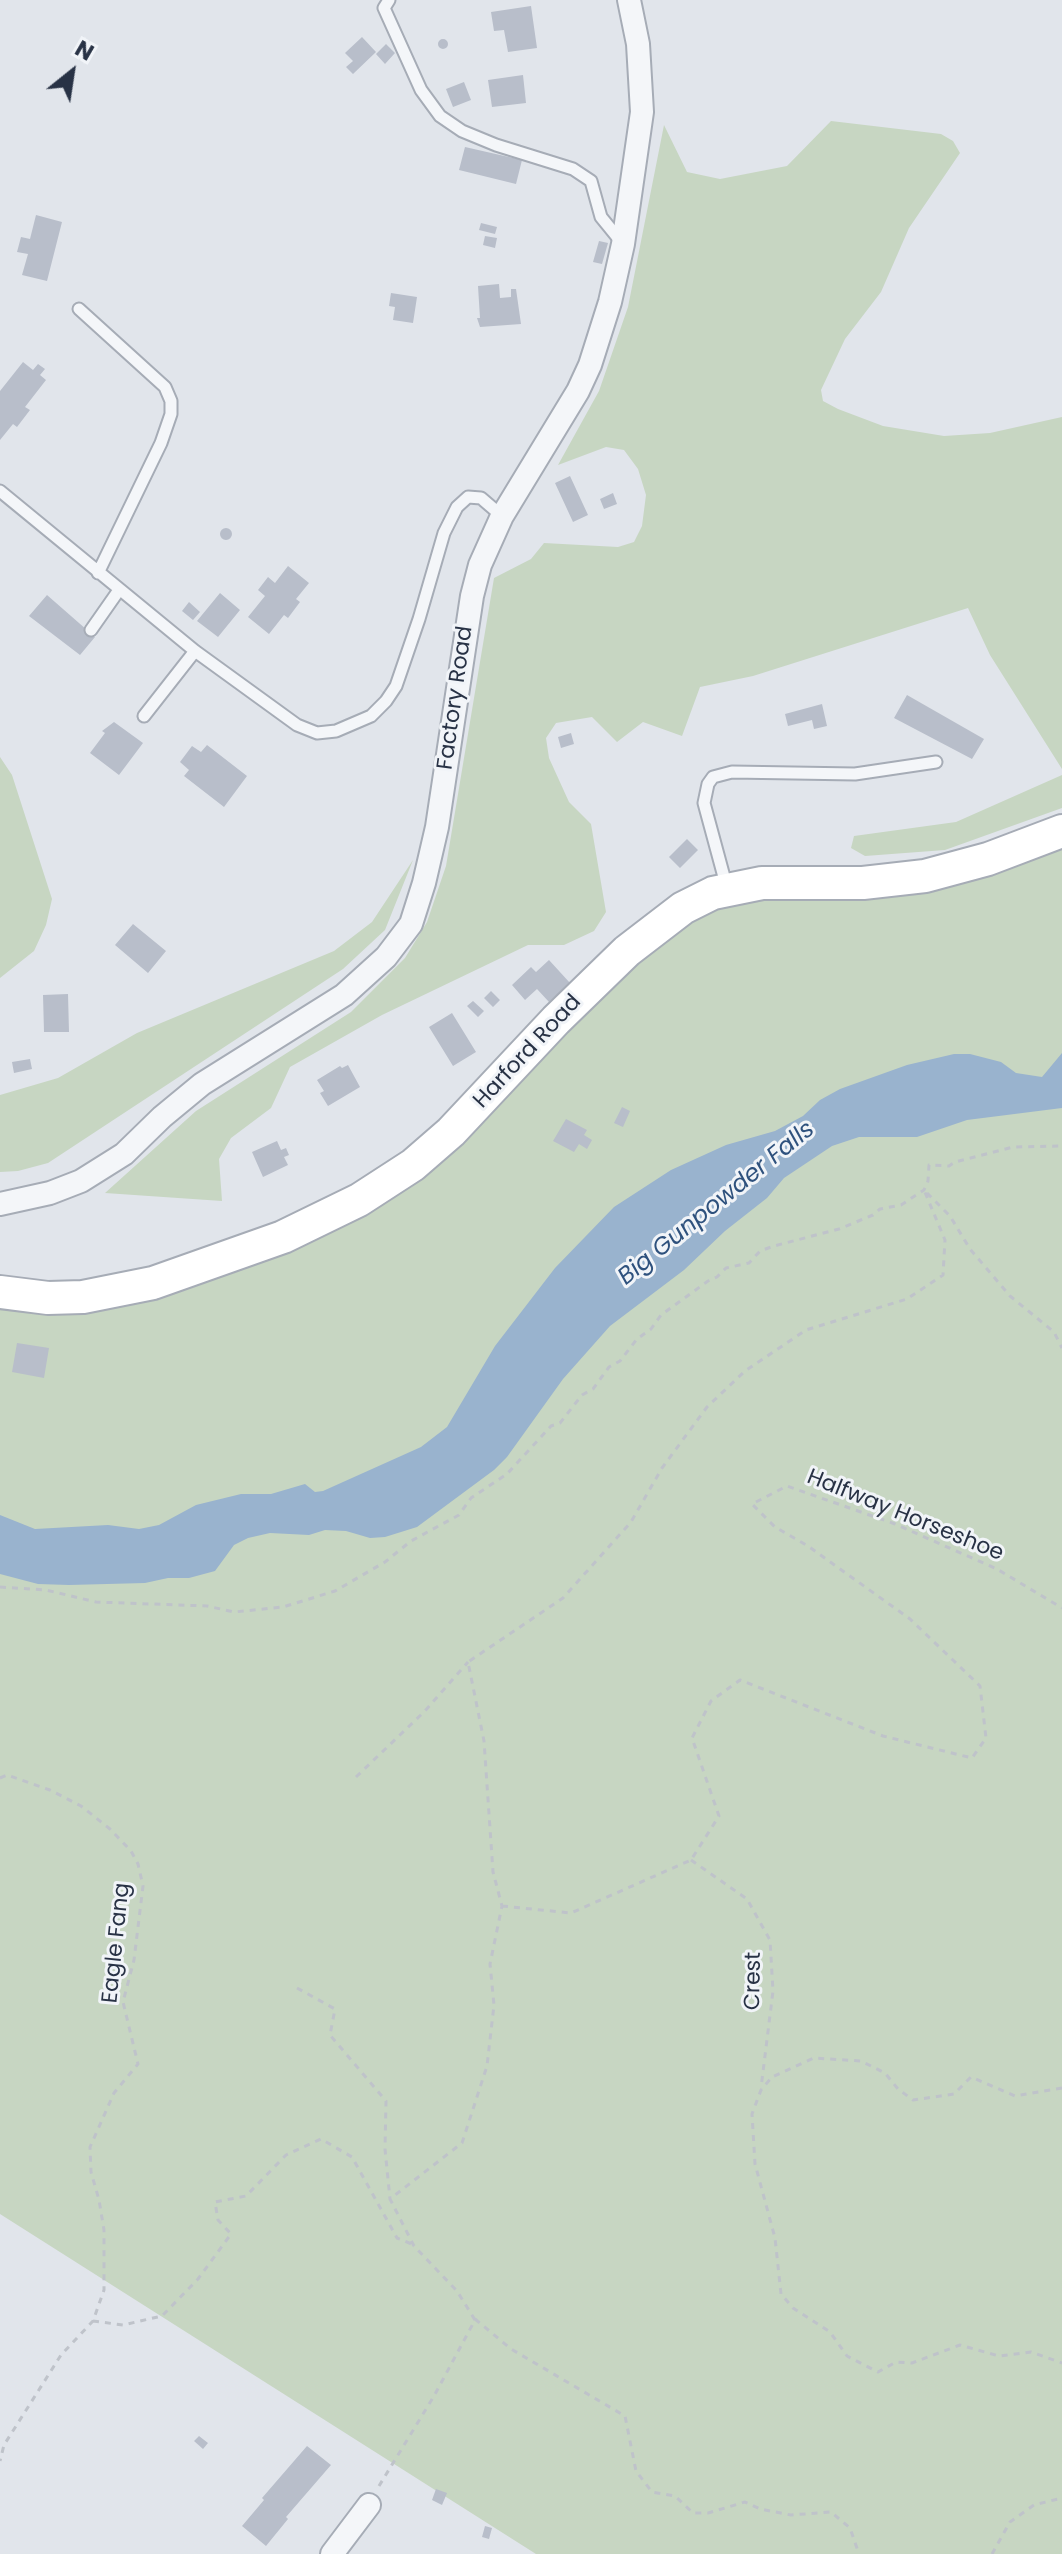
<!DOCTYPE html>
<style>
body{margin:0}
#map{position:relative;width:1062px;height:2554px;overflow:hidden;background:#e1e5eb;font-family:Poppins,sans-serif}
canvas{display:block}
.north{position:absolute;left:32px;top:32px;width:80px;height:80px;-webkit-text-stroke:6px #f1f4f8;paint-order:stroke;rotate:30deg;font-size:22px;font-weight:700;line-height:32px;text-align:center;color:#283245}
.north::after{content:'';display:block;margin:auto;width:28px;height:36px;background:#283245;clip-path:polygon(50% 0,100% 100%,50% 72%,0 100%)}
</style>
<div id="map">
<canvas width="1062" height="2554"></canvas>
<div class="north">N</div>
</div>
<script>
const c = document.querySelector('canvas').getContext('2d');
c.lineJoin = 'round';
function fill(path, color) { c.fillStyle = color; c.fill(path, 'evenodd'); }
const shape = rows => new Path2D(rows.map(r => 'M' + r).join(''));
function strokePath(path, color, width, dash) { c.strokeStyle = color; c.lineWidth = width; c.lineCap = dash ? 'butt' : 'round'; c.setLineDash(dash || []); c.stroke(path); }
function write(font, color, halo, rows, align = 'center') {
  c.font = font + ' Poppins,sans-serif'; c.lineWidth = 6; c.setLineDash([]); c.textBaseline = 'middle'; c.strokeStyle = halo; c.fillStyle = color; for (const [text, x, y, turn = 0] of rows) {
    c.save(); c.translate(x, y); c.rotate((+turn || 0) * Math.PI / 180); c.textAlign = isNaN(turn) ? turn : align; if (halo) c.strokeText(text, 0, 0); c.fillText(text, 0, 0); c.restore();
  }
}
fill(shape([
 [831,121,941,134,953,141,960,153,909,228,881,292,845,339,821,390,823,401,838,409,883,426,944,436,990,433,1062,417,1062,769,990,655,968,608,753,676,700,687,682,736,643,722,617,742,592,717,556,723,546,738,549,758,569,802,591,824,606,912,594,931,564,945,528,945,382,1015,290,1067,271,1108,231,1138,219,1159,222,1201,105,1193,196,1111,351,1012,405,958,427,922,446,866,494,578,531,559,544,543,618,547,634,542,642,526,646,495,638,469,624,450,606,447,558,465,599,391,628,307,664,125,687,172,720,179,787,166],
 [0,757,12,775,52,899,46,925,34,951,0,978],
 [1062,775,1062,808,945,850,865,856,851,848,854,836,956,822],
 [1062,842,1062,2554,536,2554,0,2214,0,1302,327,1231,664,935,724,902],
 [413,860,385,930,343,969,48,1163,18,1171,0,1172,0,1095,58,1078,137,1033,334,951,372,922]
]), '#c7d6c2');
fill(shape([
 [1062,1053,1062,1108,967,1120,917,1137,859,1137,832,1146,784,1178,767,1198,725,1231,684,1270,610,1326,563,1379,507,1457,494,1470,417,1527,385,1537,370,1538,346,1531,325,1530,309,1535,270,1533,248,1538,234,1545,215,1571,189,1578,168,1578,145,1583,69,1585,38,1584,0,1574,0,1515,35,1529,108,1525,139,1529,159,1525,196,1505,241,1494,271,1494,305,1484,315,1492,323,1491,421,1447,447,1427,495,1346,555,1268,614,1207,671,1170,726,1145,775,1131,803,1116,820,1100,840,1089,907,1065,954,1054,970,1054,1001,1062,1016,1073,1042,1077]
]), '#99b3ce');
fill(shape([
 [531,6,537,48,508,52,504,30,494,31,491,12],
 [362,37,376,52,353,74,346,67,353,61,345,53],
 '438 44a5 5 0 1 1 10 0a5 5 0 1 1-10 0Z',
 [386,44,395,53,385,64,376,54],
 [523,75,526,103,492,107,488,80],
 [464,82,471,100,453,107,446,89],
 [465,147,522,160,516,184,459,170],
 [36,215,62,222,47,281,22,275,28,254,17,252,21,237,30,239],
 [481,223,497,227,495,234,479,230],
 [485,236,497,238,495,248,483,245],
 [599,241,608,243,602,264,593,262],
 [499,284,500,298,511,297,511,289,516,289,521,324,480,327,477,318,480,318,478,286],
 [391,293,417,297,413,323,393,320,395,307,389,306],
 [23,362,33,370,38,364,45,369,40,375,46,380,25,407,30,410,17,427,13,424,0,440,0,391],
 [570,476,588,515,573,522,555,483],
 [613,493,617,504,604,509,600,499],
 '220 534a6 6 0 1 1 12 0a6 6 0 1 1-12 0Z',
 [288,566,309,583,296,599,300,602,288,618,284,615,269,634,248,617,265,596,258,590,268,577,275,583],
 [220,593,240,610,218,637,197,621],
 [47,595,95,637,80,655,29,616],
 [189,602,200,612,193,620,182,611],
 [907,695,984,739,972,759,894,718],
 [822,704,827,726,814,729,812,720,788,726,785,714],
 [114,722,143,743,119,775,90,753,105,733,102,731],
 [571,733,574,744,561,748,558,737],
 [207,745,247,776,224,807,184,776,189,770,180,762,192,746,201,752],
 [687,839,698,850,680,868,669,857],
 [133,924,166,951,148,973,115,945],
 [549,960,570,983,549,1002,537,989,525,1000,512,985,531,967,536,972],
 [491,991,500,1000,493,1007,484,998],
 [68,994,69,1032,44,1032,43,995],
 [473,1001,484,1011,478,1017,467,1006],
 [452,1013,476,1052,453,1066,429,1027],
 [30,1059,32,1069,14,1073,12,1062],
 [348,1065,360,1087,328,1106,320,1093,324,1091,317,1080,340,1066,342,1068],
 [622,1107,630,1111,623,1127,614,1123],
 [566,1119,587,1130,584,1135,592,1140,587,1149,579,1144,574,1152,553,1141],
 [277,1141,281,1150,286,1148,289,1155,284,1157,288,1165,263,1177,252,1152],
 [17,1343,49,1348,44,1378,12,1372],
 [199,2436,208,2443,203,2449,194,2441],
 [307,2446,331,2465,286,2517,288,2519,266,2546,242,2526,264,2500,262,2498],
 [436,2489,447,2493,442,2505,432,2500],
 [485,2526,492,2528,489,2539,482,2537]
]), '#b8beca');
const service = shape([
 [389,0,384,8,421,90,440,116,462,131,496,145,573,169,591,181,601,217,623,244],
 [79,309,165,387,171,401,171,414,161,443,98,573],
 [0,491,195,651,297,725,317,733,336,731,371,716,386,701,396,686,419,619,444,533,457,507,468,497,481,498,502,516],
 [91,630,119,590],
 [144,716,195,651],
 [727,888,704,803,708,784,713,777,732,772,855,774,936,762]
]);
const minor = shape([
 [0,1204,50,1193,81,1181,124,1154,162,1117,202,1084,344,995,386,957,411,924,424,883,437,827,472,596,480,565,502,516,578,391,590,365,610,302,623,244,642,112,638,44,629,0],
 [332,2554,369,2505]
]);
const secondary = shape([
 [0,1292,48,1298,83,1297,153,1283,283,1237,359,1200,413,1165,451,1132,556,1020,627,951,683,908,713,893,762,883,863,883,925,876,988,859,1062,831]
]);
strokePath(service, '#a6acb6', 15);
strokePath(minor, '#a6acb6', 26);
strokePath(secondary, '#a6acb6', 36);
strokePath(shape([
 [927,1193,950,1216,970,1249,1010,1296,1054,1332,1062,1348],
 [0,1587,46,1590,96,1602,207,1606,234,1612,283,1607,335,1591,385,1562,411,1541,459,1515,471,1498,507,1474,551,1426,560,1423,582,1395,593,1389,609,1367,620,1361,637,1339,651,1329,661,1315,708,1281,717,1277,726,1268,749,1263,760,1251,774,1246,839,1229,873,1215,880,1209,901,1205,924,1190,928,1181,929,1165,949,1166,955,1162,1013,1147,1062,1146],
 [356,1777,425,1711,468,1662],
 [0,1778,7,1775,50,1790,81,1806,110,1829,131,1851,138,1864,143,1886,134,1960,123,2002,138,2064,114,2093,90,2147,91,2172,99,2200,104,2230,104,2290,93,2321,61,2355,4,2445,0,2461],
 [691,1860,747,1899,770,1940,773,1991,761,2088],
 [502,1906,571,1913,691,1860,719,1816,692,1738,711,1701,740,1680,883,1736,972,1758,986,1738,980,1686,910,1619,808,1546,775,1527,752,1504,787,1486,895,1524,997,1569,1062,1608],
 [297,1988,335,2009,330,2035,386,2101,385,2149,390,2199],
 [1062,2088,1015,2096,971,2077,954,2094,913,2100,898,2089,885,2073,861,2061,814,2058,772,2077,761,2090,752,2114,755,2164,775,2238,781,2294,793,2308,830,2332,847,2356,878,2372,896,2362,912,2363,960,2345,999,2356,1031,2352,1062,2363],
 [475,2319,511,2349,625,2416,636,2471,652,2492,675,2496,693,2513,708,2513,745,2502,760,2509,791,2515,831,2512,850,2528,859,2554],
 [93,2321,123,2325,162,2316,198,2279,231,2234,218,2220,215,2202,246,2196,286,2155,321,2139,352,2157,397,2238,414,2245],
 [379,2486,434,2396,475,2320,457,2291,414,2246,390,2199,462,2143,487,2066,494,2005,490,1964,502,1906,493,1872,484,1741,468,1662,563,1598,631,1522,662,1468,707,1407,745,1371,806,1330,907,1299,943,1275,945,1240,924,1190],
 [992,2554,1010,2522,1034,2505,1062,2498]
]), '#bfc3ca', 3, [6, 6]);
strokePath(service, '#f4f6f9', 11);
strokePath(minor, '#f4f6f9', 22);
strokePath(secondary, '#fff', 32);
write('22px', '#283245', '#f1f4f8', [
 ["Factory Road",456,698,-82],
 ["Harford Road",528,1052,-47],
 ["Halfway Horseshoe",905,1516,22],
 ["Eagle Fang",117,1943,-84],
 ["Crest",754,1981,-89]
]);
write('italic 24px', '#2e517d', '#f1f4f8', [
 ["Big Gunpowder Falls",717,1204,-39]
]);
</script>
